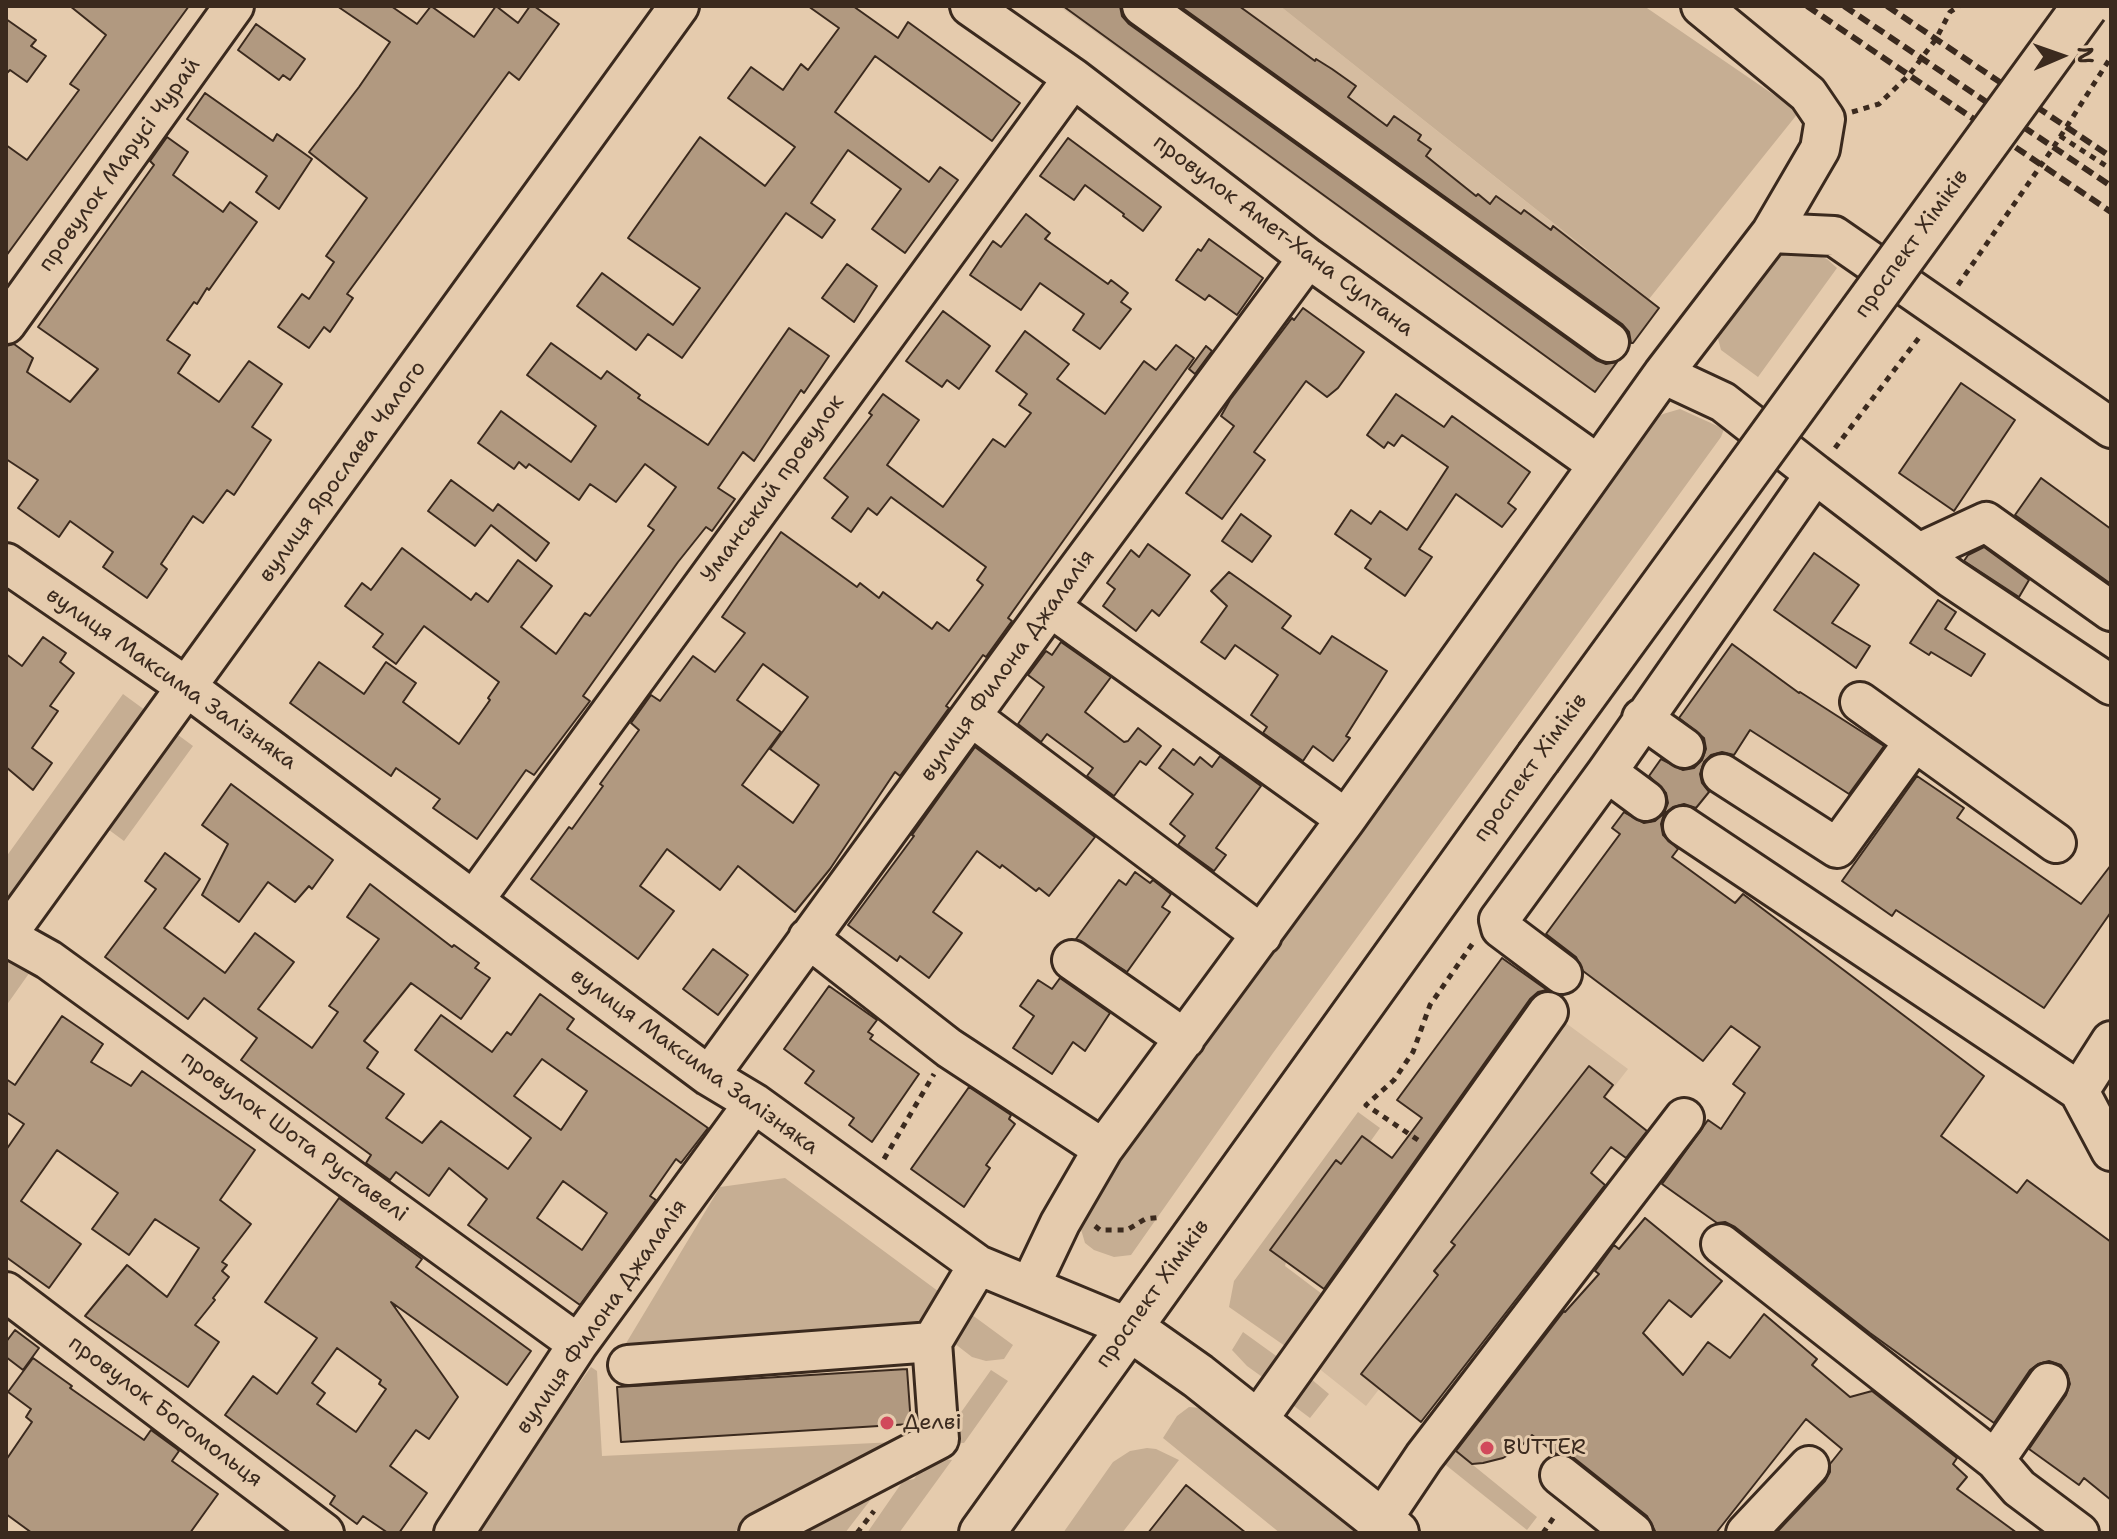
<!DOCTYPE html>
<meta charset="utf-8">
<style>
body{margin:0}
#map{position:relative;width:2117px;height:1539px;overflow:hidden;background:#e5cbad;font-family:"Shantell Sans",sans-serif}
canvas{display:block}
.frame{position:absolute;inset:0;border:8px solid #3b2a1e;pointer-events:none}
.north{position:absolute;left:2021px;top:16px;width:80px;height:80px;-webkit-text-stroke:6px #e5cbad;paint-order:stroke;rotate:88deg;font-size:22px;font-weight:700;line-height:32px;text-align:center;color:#3b2a1e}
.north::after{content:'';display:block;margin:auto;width:28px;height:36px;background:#3b2a1e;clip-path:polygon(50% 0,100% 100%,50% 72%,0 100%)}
</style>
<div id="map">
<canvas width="2117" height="1539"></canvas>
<div class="frame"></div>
<div class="north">N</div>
</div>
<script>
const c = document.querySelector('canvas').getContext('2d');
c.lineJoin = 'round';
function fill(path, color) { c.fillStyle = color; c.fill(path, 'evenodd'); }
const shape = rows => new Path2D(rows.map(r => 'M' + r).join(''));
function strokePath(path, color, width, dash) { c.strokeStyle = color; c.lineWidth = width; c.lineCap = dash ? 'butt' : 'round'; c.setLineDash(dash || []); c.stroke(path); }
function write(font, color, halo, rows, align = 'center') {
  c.font = font + ' "Shantell Sans",sans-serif'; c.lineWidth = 6; c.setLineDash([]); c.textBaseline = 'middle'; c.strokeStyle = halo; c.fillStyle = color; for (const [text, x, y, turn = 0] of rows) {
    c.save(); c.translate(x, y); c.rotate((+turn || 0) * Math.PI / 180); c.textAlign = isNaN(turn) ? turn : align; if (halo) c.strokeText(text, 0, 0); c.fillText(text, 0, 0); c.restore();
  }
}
fill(shape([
 [1059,6,1280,6,1660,308,1595,393],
 [1555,1015,1628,1069,1366,1406,1312,1363]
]), '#d5bca0');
fill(shape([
 [1280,6,1644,6,1799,112,1649,299],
 [1792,246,1827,259,1837,268,1758,377,1721,350,1716,331,1778,250],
 [1680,409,1724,429,1721,437,1273,1053,1131,1255,1114,1257,1094,1250,1085,1243,1080,1226,1137,1128,1645,425,1663,414],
 [123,694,149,713,6,911,6,857],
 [170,729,193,746,124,841,101,824],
 [6,956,37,962,6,1006],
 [1358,1112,1380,1128,1370,1142,1362,1136,1341,1164,1336,1160,1271,1249,1286,1262,1285,1266,1334,1303,1295,1353,1229,1307,1234,1281],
 [785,1178,946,1297,925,1334,619,1355,720,1187],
 [964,1309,1013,1345,1004,1359,986,1361,972,1357,950,1340],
 [1243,1332,1279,1358,1265,1379,1247,1366,1232,1350],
 [591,1367,597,1371,602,1456,896,1442,894,1451,731,1533,472,1533],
 [991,1370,1008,1381,964,1443,940,1442],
 [1304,1373,1329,1394,1310,1418,1286,1400],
 [1189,1407,1201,1408,1218,1418,1363,1533,1280,1533,1163,1438,1177,1416],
 [1447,1444,1537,1517,1527,1530,1437,1458],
 [1147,1448,1156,1449,1179,1460,1122,1533,1063,1533,1113,1462,1130,1451],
 [930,1457,952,1460,899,1533,867,1533,903,1481,914,1479],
 [892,1472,845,1533,777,1533]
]), '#c6ae93');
const building = shape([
 [70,6,189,6,6,256,6,145,27,160,79,90,70,84,106,35,70,6],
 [337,6,391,6,417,24,431,6,474,37,496,6,518,23,530,6,534,6,559,24,519,80,509,72,347,294,353,298,330,332,324,327,309,348,278,327,302,294,309,299,334,262,326,256,367,198,309,152,359,87,390,42,337,6],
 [808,6,853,6,898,38,908,22,1020,103,992,141,875,56,835,112,929,182,940,167,958,180,905,253,872,229,901,189,848,150,811,203,835,220,822,238,786,213,682,358,648,334,636,350,577,306,602,273,673,325,700,288,628,238,700,137,765,186,795,147,728,98,751,67,783,90,801,64,808,70,839,28,808,6],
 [1063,6,1120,6,1122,16,1129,24,1596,360,1606,364,1617,362,1595,392,1063,6],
 [1180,6,1239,6,1315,61,1316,59,1332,69,1356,86,1348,97,1387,126,1394,116,1421,135,1418,140,1431,149,1426,156,1476,196,1478,194,1490,204,1496,196,1521,214,1524,210,1551,230,1553,226,1659,308,1633,343,1631,343,1629,332,1622,324,1180,6],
 [6,19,36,40,31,46,46,56,27,82,10,70,6,74,6,19],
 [256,24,305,59,290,80,283,75,279,80,238,50,256,24],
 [205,93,273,141,277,134,312,159,279,209,256,192,267,176,187,119,205,93],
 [167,137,188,152,173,175,223,212,230,202,257,222,209,290,207,288,197,304,194,302,167,340,190,355,178,373,219,402,249,361,282,384,252,427,271,440,234,495,227,490,203,523,193,516,161,564,167,569,147,598,103,567,113,552,70,521,59,537,18,508,38,480,6,459,6,346,14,344,33,358,27,372,70,402,98,369,38,327,154,165,150,161,167,137],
 [1068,138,1161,207,1143,231,1123,216,1124,214,1085,185,1074,200,1040,176,1068,138],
 [1026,214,1050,233,1045,239,1108,284,1111,280,1128,293,1121,302,1131,309,1100,349,1073,330,1084,314,1040,283,1021,310,970,275,993,241,1001,247,1026,214],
 [1209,239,1263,278,1237,315,1209,295,1205,300,1176,280,1198,249,1201,251,1209,239],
 [847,264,877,286,854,322,822,298,847,264],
 [1303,308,1364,352,1338,388,1327,397,1306,381,1254,452,1265,460,1222,519,1186,493,1234,426,1221,416,1230,400,1292,318,1294,320,1303,308],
 [943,311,990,346,959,389,947,380,942,387,906,361,943,311],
 [789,328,829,356,804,393,801,390,754,461,743,452,718,488,735,499,712,531,706,527,678,562,583,696,590,701,534,775,526,770,477,839,433,808,440,799,396,768,391,776,290,703,319,662,364,694,386,662,416,683,403,702,459,744,490,700,488,698,499,682,424,626,396,664,373,647,383,634,345,606,362,583,371,590,402,548,471,600,476,593,488,602,518,560,552,586,521,627,556,654,585,613,590,616,654,530,648,526,676,487,645,464,616,502,590,484,579,500,529,464,526,468,519,462,514,469,478,443,501,411,571,462,596,426,527,375,551,343,601,379,607,371,640,395,638,398,708,445,789,328],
 [1025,331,1069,364,1057,379,1105,414,1144,361,1156,370,1176,345,1194,358,1008,618,1012,621,986,657,983,655,946,706,949,708,900,776,895,772,830,869,795,912,738,866,720,890,667,849,640,886,674,911,638,959,531,879,569,827,572,829,603,786,600,784,639,730,631,723,651,695,660,701,693,656,715,672,745,633,722,617,781,532,857,587,860,583,879,598,883,592,932,629,937,622,949,631,983,585,977,580,986,567,891,497,877,515,868,508,851,532,832,518,848,497,824,478,872,415,869,413,883,394,919,420,887,465,943,507,993,439,1005,447,1031,413,1019,405,1027,394,996,371,1025,331],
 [763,664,808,697,770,749,819,785,793,823,742,785,781,732,737,700,763,664],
 [1206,346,1212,351,1195,374,1189,369,1206,346],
 [1961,383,2015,420,1954,511,1899,473,1961,383],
 [1396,394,1444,427,1452,416,1530,472,1508,503,1516,509,1502,527,1456,494,1419,549,1432,557,1405,596,1365,568,1371,559,1335,534,1351,510,1371,524,1380,511,1407,530,1448,467,1402,435,1394,446,1388,442,1384,448,1367,435,1396,394],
 [2041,478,2111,529,2111,584,2015,515,2041,478],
 [451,480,493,511,498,504,549,543,536,561,491,525,475,546,428,511,451,480],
 [1241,514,1271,536,1252,562,1222,541,1241,514],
 [1148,544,1190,575,1159,616,1152,610,1136,631,1103,606,1115,589,1107,583,1131,550,1139,557,1148,544],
 [1984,547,2029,580,2019,597,1964,561,1968,555,1984,547],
 [1814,553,1859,585,1832,623,1870,646,1856,668,1774,610,1814,553],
 [1229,572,1291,616,1282,628,1320,654,1332,636,1387,671,1346,736,1350,738,1333,761,1313,746,1303,761,1263,733,1267,727,1251,715,1278,675,1235,645,1225,659,1201,642,1227,606,1211,591,1229,572],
 [1938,600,1956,612,1945,629,1985,654,1971,676,1931,652,1929,655,1910,643,1938,600],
 [43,637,66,653,60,662,74,673,50,706,58,711,32,748,52,763,33,790,6,767,6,654,22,666,43,637],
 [1061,642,1111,677,1085,712,1124,742,1128,741,1138,728,1161,746,1146,765,1140,761,1114,796,1087,776,1093,768,1047,734,1041,742,1018,724,1044,687,1028,675,1046,651,1052,655,1061,642],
 [1732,644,1799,693,1800,692,1884,746,1849,794,1750,730,1734,755,1722,752,1711,755,1704,762,1700,774,1702,783,1709,792,1696,808,1684,804,1673,807,1664,814,1661,824,1663,835,1678,849,1672,857,1735,903,1743,894,1984,1076,1941,1136,2017,1193,2027,1180,2111,1242,2111,1500,2084,1478,2079,1485,2029,1449,2066,1395,2070,1384,2067,1373,2061,1365,2049,1361,2038,1364,2030,1370,1994,1423,1870,1333,1735,1227,1725,1222,1717,1223,1662,1184,1708,1120,1721,1129,1745,1093,1733,1084,1760,1047,1731,1026,1703,1061,1583,971,1576,957,1546,934,1620,834,1612,828,1624,812,1644,823,1655,821,1664,813,1668,803,1666,793,1649,776,1661,759,1683,770,1694,768,1702,760,1706,749,1704,738,1679,718,1732,644],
 [975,747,1095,837,1049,896,1039,888,1036,891,1002,865,1000,868,977,851,933,912,962,933,929,978,900,956,897,961,848,925,914,836,912,835,975,747],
 [1173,749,1194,765,1200,757,1212,767,1220,756,1261,786,1216,848,1226,855,1214,871,1178,845,1185,836,1170,824,1193,794,1159,768,1173,749],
 [1917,776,1964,808,1957,818,2081,904,2111,865,2111,912,2044,1008,1896,910,1892,916,1842,881,1917,776],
 [231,784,333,860,312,889,309,886,295,902,268,882,239,922,202,895,228,844,202,825,231,784],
 [165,853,200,879,164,928,225,973,255,933,294,962,258,1009,312,1048,338,1012,329,1006,379,939,347,917,370,884,452,947,454,945,479,963,475,968,490,978,461,1019,411,983,364,1041,378,1052,367,1068,404,1094,386,1118,422,1143,441,1121,508,1169,531,1138,415,1050,441,1015,492,1052,507,1032,511,1035,540,994,574,1019,567,1029,708,1128,681,1163,676,1159,650,1196,656,1200,580,1305,468,1225,487,1199,449,1168,429,1196,396,1172,390,1180,366,1163,371,1155,241,1060,257,1038,204,998,188,1019,105,957,156,889,145,881,165,853],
 [542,1059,587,1091,561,1130,514,1096,542,1059],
 [563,1181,607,1213,582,1250,537,1218,563,1181],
 [1135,872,1150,883,1153,880,1171,894,1162,907,1170,912,1127,972,1076,939,1119,880,1126,885,1135,872],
 [713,949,748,975,718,1015,683,989,713,949],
 [1502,958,1547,990,1538,992,1530,999,1324,1289,1270,1250,1336,1160,1341,1164,1362,1136,1392,1158,1422,1118,1397,1100,1502,958],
 [1060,978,1110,1013,1085,1051,1073,1042,1052,1074,1013,1048,1034,1016,1020,1006,1038,980,1052,989,1060,978],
 [829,986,877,1020,868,1032,873,1035,870,1039,919,1074,872,1142,849,1125,854,1118,805,1083,814,1071,784,1049,829,986],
 [62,1016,103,1044,91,1062,131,1086,142,1071,255,1150,220,1200,251,1224,222,1262,227,1265,222,1271,229,1277,213,1298,215,1300,195,1325,219,1342,188,1387,85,1316,127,1265,167,1297,199,1248,155,1219,129,1255,92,1229,118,1193,57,1150,21,1201,81,1244,49,1288,6,1257,6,1150,24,1124,6,1112,6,1079,15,1085,62,1016],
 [1589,1066,1613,1085,1604,1097,1647,1131,1626,1158,1611,1147,1591,1173,1605,1185,1421,1422,1361,1374,1438,1275,1434,1271,1455,1245,1451,1242,1589,1066],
 [969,1087,1011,1115,1009,1119,1015,1124,986,1165,990,1168,964,1207,911,1169,969,1087],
 [339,1198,422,1259,416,1267,531,1351,507,1385,391,1302,458,1397,429,1439,416,1430,390,1466,427,1493,399,1533,388,1533,363,1516,357,1524,330,1504,335,1496,225,1415,253,1376,277,1394,317,1338,265,1302,339,1198],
 [337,1348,381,1380,379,1384,386,1389,356,1432,317,1404,325,1393,312,1383,337,1348],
 [1645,1218,1722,1281,1691,1317,1669,1300,1643,1333,1683,1375,1708,1342,1730,1358,1764,1314,1817,1359,1812,1365,1850,1397,1872,1391,1957,1458,1953,1464,1967,1477,1957,1489,2017,1533,1776,1533,1825,1481,1830,1472,1830,1464,1842,1449,1806,1419,1716,1533,1656,1533,1647,1516,1574,1458,1564,1453,1556,1454,1532,1435,1517,1450,1503,1458,1483,1463,1472,1464,1456,1451,1564,1311,1565,1312,1599,1274,1595,1271,1614,1245,1619,1249,1645,1218],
 [15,1330,39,1348,23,1370,6,1357,6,1342,15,1330],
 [33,1358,72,1386,70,1388,144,1440,151,1430,177,1449,179,1451,172,1461,218,1494,190,1533,32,1533,6,1514,6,1460,32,1422,26,1417,31,1409,8,1392,33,1358],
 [907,1369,911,1424,621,1442,617,1387,907,1369],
 [1186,1485,1246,1533,1148,1533,1186,1485]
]);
fill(building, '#b19980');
strokePath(building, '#3b2a1e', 2);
const minor = shape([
 [970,6,1073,78,1308,258,1597,464],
 [1142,6,1609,342],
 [1771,233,1834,236,2111,428],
 [6,324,234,6],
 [1815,474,1951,578,2111,685],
 [1921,552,1986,522,2111,611],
 [6,563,188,688,709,1076,754,1103,978,1265,1130,1328],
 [1050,607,1346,819],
 [1860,702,2056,843],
 [972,717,1262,935],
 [1642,718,1684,748],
 [1607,772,1646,801],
 [1722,774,1837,848,1914,742],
 [1683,826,2079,1091,2111,1151],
 [474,900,1073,78],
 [6,936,679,6],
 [6,936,49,960,578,1344],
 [808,938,949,1048,1103,1149],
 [1072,960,1185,1039],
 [1562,974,1501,928,1499,920,1607,772,1815,474,1723,402,1663,374],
 [709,1076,1050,607,1308,258],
 [2079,1091,2111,1041],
 [1721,1244,1995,1460,2019,1488,2079,1533],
 [1030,1286,1060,1223,1103,1149,1346,819,1663,374,1771,233,1820,149,1825,119,1808,94,1701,6],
 [6,1292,324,1533],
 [628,1365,932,1342],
 [1256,1422,1548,1012],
 [1995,1460,2048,1383],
 [1560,1475,1633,1533],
 [1381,1521,1424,1457,1684,1118],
 [454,1533,578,1344,754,1103],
 [759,1533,939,1439,932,1342,978,1265],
 [1746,1533,1809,1466]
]);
const major = shape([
 [1130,1328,1198,1376,1396,1533],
 [982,1533,1538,758]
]);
strokePath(minor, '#3b2a1e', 44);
strokePath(major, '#3b2a1e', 50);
strokePath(shape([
 [1852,112,1879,104,1909,75,1936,39,1950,12,1959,6],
 [2060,136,2111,169],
 [1958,285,2053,148,2111,57],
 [1835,448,1921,335],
 [1418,1140,1366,1105,1394,1080,1413,1052,1430,1005,1473,943],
 [884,1159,934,1074],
 [1095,1226,1100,1230,1127,1230,1145,1219,1162,1217],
 [857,1533,874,1511],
 [1543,1533,1556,1514]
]), '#3b2a1e', 5, [6, 6]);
strokePath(minor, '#e5cbad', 38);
strokePath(major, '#e5cbad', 44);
strokePath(shape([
 [1807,6,2111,212],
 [1844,6,2111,186],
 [1887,6,2111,157]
]), '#3b2a1e', 6, [12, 6]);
const majorBridge = shape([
 [1538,758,2085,6]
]);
strokePath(majorBridge, '#3b2a1e', 50, []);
strokePath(majorBridge, '#e5cbad', 44);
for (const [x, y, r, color] of [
 [887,1423,8,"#d1495b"],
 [1487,1448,8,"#d1495b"]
]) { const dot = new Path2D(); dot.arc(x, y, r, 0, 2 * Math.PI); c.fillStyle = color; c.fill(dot); strokePath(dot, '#e5cbad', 3); }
write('22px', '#3b2a1e', '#e5cbad', [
 ["провулок Марусі Чурай",120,165,-54],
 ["провулок Амет-Хана Султана",1283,236,37],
 ["проспект Хіміків",1912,244,-54],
 ["вулиця Ярослава Чалого",343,472,-54],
 ["Уманський провулок",773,489,-54],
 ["вулиця Филона Джалалія",1008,666,-54],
 ["вулиця Максима Залізняка",171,679,35],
 ["проспект Хіміків",1531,768,-54],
 ["вулиця Максима Залізняка",694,1062,36],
 ["провулок Шота Руставелі",294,1137,36],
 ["проспект Хіміків",1153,1294,-54],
 ["вулиця Филона Джалалія",602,1317,-55],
 ["провулок Богомольця",165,1412,37]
]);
write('22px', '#3b2a1e', '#e5cbad', [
 ["Делві",903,1423],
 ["BUTTER",1503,1448]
], 'left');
</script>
